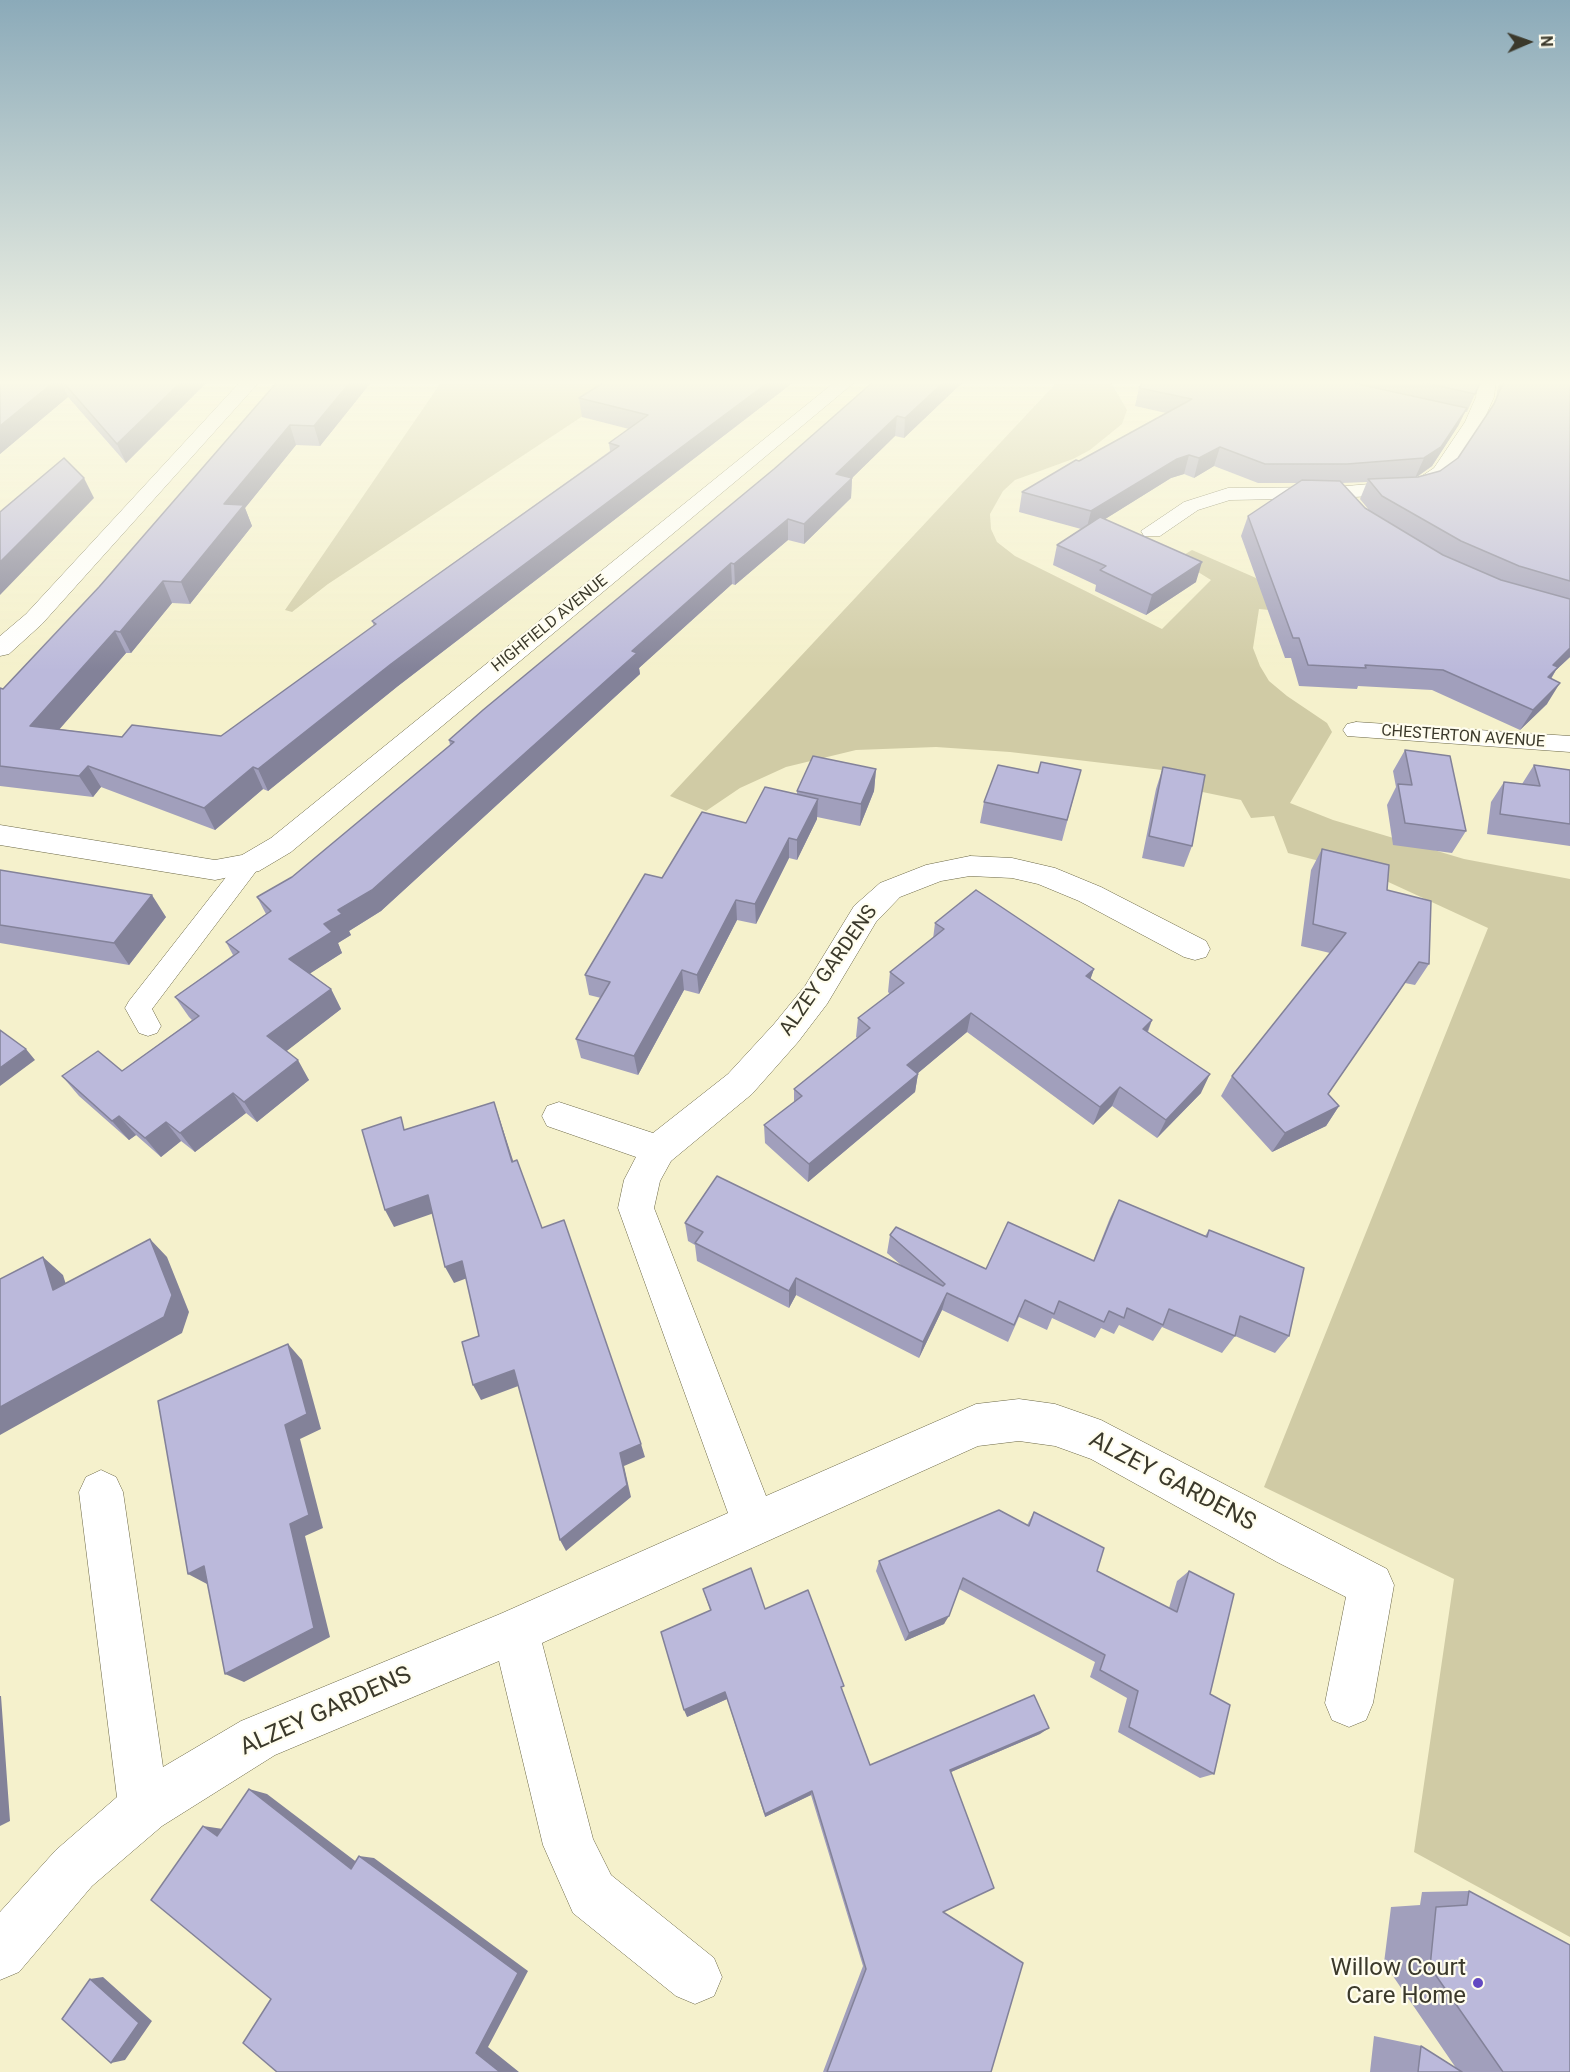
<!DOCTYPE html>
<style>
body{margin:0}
#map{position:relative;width:1570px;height:2072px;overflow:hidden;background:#f5f1cc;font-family:Roboto,sans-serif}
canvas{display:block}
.north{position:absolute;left:1498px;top:12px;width:60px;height:60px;-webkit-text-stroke:4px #fffdee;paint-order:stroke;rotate:88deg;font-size:16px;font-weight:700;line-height:24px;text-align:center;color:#3b392b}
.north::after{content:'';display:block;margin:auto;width:21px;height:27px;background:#3b392b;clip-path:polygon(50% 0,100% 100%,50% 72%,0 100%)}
</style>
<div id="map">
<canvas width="1570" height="2072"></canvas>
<div class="north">N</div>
</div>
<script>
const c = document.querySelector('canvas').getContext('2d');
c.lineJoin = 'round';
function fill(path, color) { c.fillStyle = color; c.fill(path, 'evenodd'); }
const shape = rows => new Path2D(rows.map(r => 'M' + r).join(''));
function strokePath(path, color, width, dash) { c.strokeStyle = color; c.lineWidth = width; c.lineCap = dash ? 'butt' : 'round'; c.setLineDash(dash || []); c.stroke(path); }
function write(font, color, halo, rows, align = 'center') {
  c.font = font + ' Roboto,sans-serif'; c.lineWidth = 4.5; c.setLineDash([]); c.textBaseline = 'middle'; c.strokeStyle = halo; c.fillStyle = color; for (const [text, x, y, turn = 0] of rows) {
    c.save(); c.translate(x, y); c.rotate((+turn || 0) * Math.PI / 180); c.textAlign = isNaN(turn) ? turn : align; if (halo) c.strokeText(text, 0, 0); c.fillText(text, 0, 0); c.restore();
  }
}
fill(shape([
 [442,381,636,381,328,584,292,612,285,610],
 [1058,381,1110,381,1127,410,1122,424,1090,450,1073,459,1015,480,1003,491,990,514,991,529,997,542,1015,556,1162,629,1211,580,1177,559,1192,550,1256,578,1290,612,1259,609,1253,648,1260,666,1269,681,1287,696,1327,723,1332,732,1290,803,1333,820,1464,859,1570,879,1570,1937,1414,1852,1454,1579,1264,1487,1488,928,1371,874,1288,853,1274,816,1251,818,1241,800,1188,789,1162,770,1010,752,936,747,856,750,786,767,740,788,706,811,670,796]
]), '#d0cba5');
const lane = shape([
 [249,856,257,858,261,864,257,870,152,1009,161,1026,157,1033,148,1036,139,1033,125,1008,129,1001,241,858,249,856]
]);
const street = shape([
 [836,381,856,381,291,852,259,871,215,880,0,845,0,825,215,860,242,855,271,838,836,381],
 [1478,381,1496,381,1494,397,1483,422,1448,476,1430,488,1409,494,1354,497,1371,517,1367,521,1353,521,1333,498,1230,500,1198,510,1160,536,1144,536,1141,531,1184,502,1228,488,1335,487,1416,480,1434,468,1465,422,1476,397,1478,381],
 [1356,722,1570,736,1570,752,1347,736,1343,730,1347,724,1356,722],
 [970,856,1012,858,1055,868,1101,887,1206,941,1210,949,1206,957,1195,960,1184,957,1079,901,1038,884,1012,878,970,876,941,881,900,897,876,922,827,1004,798,1042,752,1094,671,1161,660,1181,654,1208,766,1496,976,1404,1019,1399,1055,1404,1101,1420,1387,1569,1394,1585,1373,1703,1366,1720,1349,1727,1332,1720,1325,1703,1346,1597,1277,1562,1091,1459,1055,1446,1019,1441,978,1446,542,1643,593,1839,611,1875,714,1958,722,1977,714,1996,695,2004,676,1996,573,1913,543,1845,499,1661,275,1755,162,1826,92,1886,19,1972,0,1980,0,1912,56,1850,117,1797,79,1492,86,1477,101,1470,116,1477,123,1492,163,1767,241,1721,500,1614,728,1513,618,1208,624,1180,636,1157,547,1126,542,1116,547,1106,559,1102,653,1133,728,1074,774,1024,805,986,854,906,880,883,926,865,970,856]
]);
const secondary = shape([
 [241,381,260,381,42,624,9,654,0,656,0,636,26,614,241,381]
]);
strokePath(lane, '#6b6746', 1);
strokePath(street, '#6b6746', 1);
strokePath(secondary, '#6b6746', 1);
fill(lane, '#fff');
fill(street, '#fff');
fill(secondary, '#fff');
fill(shape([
 [0,381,208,381,126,463,68,397,0,454],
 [278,381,372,381,320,446,296,445,245,508,252,526,190,604,172,603,131,653,126,653,59,729,122,737,221,736,374,626,372,621,610,451,609,443,629,429,582,417,579,398,606,381,795,381,398,686,268,791,263,789,215,830,101,787,93,797,0,786,0,688,3,689,99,587],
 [874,381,964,381,904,438,895,436,852,478,851,498,804,544,788,540,735,585,732,584,639,668,640,674,381,911,349,931,351,935,338,943,342,953,310,973,331,989,341,1009,286,1051,309,1080,257,1122,246,1113,195,1152,181,1141,161,1157,136,1135,129,1140,79,1096,62,1076,122,1071,192,1020,189,1017,175,997,233,955,226,942,266,914,257,897,292,877,450,745,449,740,774,469],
 [1135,381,1481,381,1467,412,1465,412,1458,426,1432,466,1417,477,1440,471,1458,458,1492,407,1496,398,1499,381,1570,381,1570,657,1556,670,1551,679,1547,704,1520,730,1432,690,1358,686,1357,689,1299,686,1291,658,1285,658,1241,536,1248,516,1297,483,1258,483,1214,466,1194,478,1184,474,1171,478,1105,519,1196,582,1146,615,1095,591,1096,585,1053,565,1057,545,1081,529,1019,512,1022,492,1166,413,1135,406,1139,388,1142,384,1135,382],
 [1367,482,1360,499,1369,510,1365,508,1342,483],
 [1405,750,1466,831,1452,853,1393,845,1387,805,1396,787,1393,771],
 [1534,765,1570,770,1570,846,1487,834,1491,802,1504,782,1522,784],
 [1163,767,1192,846,1184,867,1142,858,1156,789],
 [876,769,874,791,860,826,817,817,817,819,797,860,789,858,756,924,737,920,699,994,684,990,638,1075,581,1058,576,1039,601,998,589,995,585,975,662,878,746,823,797,794,797,791],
 [1038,773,1075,792,1062,841,980,823,984,802],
 [1322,849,1387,890,1429,964,1415,985,1405,983,1328,1094,1339,1106,1326,1126,1272,1152,1221,1096,1232,1076,1330,953,1301,946,1311,870],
 [0,870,166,917,129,965,0,943],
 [935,923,1094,969,1090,979,1152,1020,1148,1032,1201,1093,1157,1138,1112,1106,1093,1125,967,1032,918,1073,915,1092,808,1182,765,1143,764,1125,794,1102,794,1089,857,1038,856,1037,858,1018,890,994,888,992,890,972,933,939],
 [1119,1200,1205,1236,1209,1230,1289,1336,1275,1353,1235,1336,1222,1353,1162,1327,1153,1341,1119,1325,1114,1334,1101,1328,1095,1338,1052,1318,1047,1330,1019,1317,1008,1342,942,1310,919,1358,796,1295,789,1308,697,1261,695,1245,688,1241,685,1223,901,1265,887,1253,890,1235,986,1269,1093,1261,1110,1218],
 [1034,1512,1097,1571,1169,1608,1177,1581,1189,1571,1210,1694,1214,1774,1200,1778,1118,1732,1127,1698,1090,1677,1095,1662,959,1589,944,1624,905,1641,876,1571,879,1561,1027,1525],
 [703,1589,765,1609,843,1692,870,1765,1040,1734,951,1772,943,1912,991,2072,823,2072,863,1966,811,1795,765,1817,727,1699,687,1717,710,1610],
 [1469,1891,1570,2072,1370,2072,1374,2036,1421,2046,1456,2068,1384,1963,1391,1907,1420,1905,1422,1892]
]), '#a19fbc');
fill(shape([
 [55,381,61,381,68,397,0,454,0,426],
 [182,381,208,381,126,463,117,444],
 [351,381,372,381,320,446,314,426],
 [770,381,795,381,398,686,268,791,258,769,391,664],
 [945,381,964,381,904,438,905,418],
 [1467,408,1458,426,1432,466,1415,478,1424,458],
 [897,416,895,436,852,478,851,498,804,544,804,524,836,474],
 [290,425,296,445,245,508,252,526,190,604,181,582,224,504],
 [1220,447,1214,466,1194,478,1199,458],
 [1189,455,1184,474,1171,478,1086,531,1091,511,1177,459],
 [84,478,94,498,0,595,0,562],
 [788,519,788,540,735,585,734,564],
 [1202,562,1196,582,1146,615,1152,595],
 [731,563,732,584,639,668,640,674,381,911,349,931,351,935,338,943,342,953,300,980,289,959,338,910],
 [163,581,172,603,131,653,120,632],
 [115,631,126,653,44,747,30,726],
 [1570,648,1570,657,1556,670,1545,688,1547,679,1553,665],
 [1560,683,1547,704,1520,730,1533,710],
 [88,766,101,787,93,797,79,776],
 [253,767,263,789,215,830,204,808],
 [876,769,874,791,860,826,861,804],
 [818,799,817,819,797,860,797,840],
 [789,838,789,858,756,924,755,904],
 [152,895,166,917,129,965,114,943],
 [736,900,737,920,699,994,697,975],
 [1094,969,1087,989,1086,976],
 [682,970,684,990,638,1075,634,1056],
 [331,989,341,1009,279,1057,267,1036],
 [971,1013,967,1032,905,1084,907,1065],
 [1152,1020,1144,1039,1143,1029],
 [26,1049,35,1060,0,1086,0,1068],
 [298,1060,309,1080,257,1122,244,1102],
 [918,1074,915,1092,808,1182,809,1164],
 [1210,1074,1201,1093,1157,1138,1166,1120],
 [1120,1087,1112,1106,1093,1125,1100,1107],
 [233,1093,246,1113,195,1152,180,1133],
 [494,1102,500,1120,519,1179,512,1162],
 [1339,1106,1326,1126,1272,1152,1285,1133],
 [119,1116,136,1135,129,1140,112,1121],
 [166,1122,181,1141,161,1157,145,1138],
 [428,1195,437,1212,394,1227,385,1210],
 [150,1239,167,1257,189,1312,182,1333,0,1435,0,1407],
 [43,1257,63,1275,73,1307,53,1290],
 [462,1261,470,1277,454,1283,445,1267],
 [796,1278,796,1295,789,1308,789,1291],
 [947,1293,942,1310,919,1358,923,1342],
 [288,1344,302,1360,321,1429,300,1439,323,1528,305,1536,330,1637,244,1682,225,1674,285,1425],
 [514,1370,521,1385,481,1400,473,1385],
 [641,1444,645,1457,624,1466,631,1497,566,1551,560,1540,620,1453],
 [204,1566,222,1577,207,1584,188,1574],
 [949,1616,944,1624,905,1641,909,1633],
 [725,1692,727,1699,687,1717,684,1710],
 [0,1696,1,1696,10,1821,0,1826],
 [1049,1728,1040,1734,944,1775,950,1770],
 [249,1789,267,1794,367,1870,351,1869],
 [812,1791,811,1795,765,1817,765,1814],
 [203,1826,223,1829,217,1836],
 [359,1856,374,1858,528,1971,488,2047,519,2072,500,2072,476,2053],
 [103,1977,152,2021,125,2060,111,2063,90,1979]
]), '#838299');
const building = shape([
 [0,381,55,381,0,426,0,381],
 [62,381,182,381,117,444,62,381],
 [278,381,351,381,314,426,290,425,224,504,244,505,181,582,163,581,120,632,115,631,30,726,122,737,132,725,221,736,376,624,372,621,619,446,609,443,648,415,579,398,606,381,770,381,391,664,258,769,253,767,204,808,88,766,79,776,0,766,0,688,3,689,99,587,278,381],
 [874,381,945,381,905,418,897,416,836,474,852,478,804,524,788,519,734,564,731,563,632,651,637,653,372,890,338,910,342,914,324,924,332,932,289,959,331,989,267,1036,298,1060,244,1102,233,1093,180,1133,166,1122,145,1138,119,1116,112,1121,62,1076,98,1051,122,1071,199,1016,175,997,239,952,226,942,271,911,257,897,292,877,454,742,449,740,483,710,774,469,874,381],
 [1144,381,1344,381,1467,408,1441,447,1424,458,1347,464,1265,464,1220,447,1199,458,1189,455,1177,459,1091,511,1022,492,1076,460,1079,461,1192,399,1139,388,1144,381],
 [1417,381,1481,381,1475,394,1417,381],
 [1504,381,1570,381,1570,581,1519,566,1461,541,1382,496,1368,479,1418,477,1440,471,1458,458,1494,404,1504,381],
 [64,458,84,478,0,562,0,512,64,458],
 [1302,480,1340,481,1365,508,1443,555,1501,580,1570,599,1570,648,1553,665,1558,667,1548,677,1560,683,1533,710,1443,670,1365,665,1366,668,1308,665,1299,638,1293,638,1248,516,1302,480],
 [1100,517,1202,562,1152,595,1100,570,1106,566,1057,545,1100,517],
 [1405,750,1450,756,1466,831,1405,823,1398,784,1412,785,1405,750],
 [813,756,876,769,861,804,797,791,813,756],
 [1041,762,1081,770,1067,820,984,802,998,765,1038,773,1041,762],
 [1534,765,1570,770,1570,824,1500,814,1504,782,1540,786,1534,765],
 [1163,767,1205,775,1192,846,1149,836,1163,767],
 [765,787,818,799,797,840,789,838,755,904,736,900,697,975,682,970,634,1056,576,1039,610,982,585,975,645,874,662,878,702,812,746,823,765,787],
 [1322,849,1389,865,1387,890,1431,901,1429,964,1419,962,1328,1094,1339,1106,1285,1133,1232,1076,1346,933,1313,924,1322,849],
 [0,870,152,895,114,943,0,925,0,870],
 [976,890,1094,969,1086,976,1152,1020,1143,1029,1210,1074,1166,1120,1120,1087,1100,1107,971,1013,907,1065,918,1074,809,1164,764,1125,802,1096,794,1089,870,1028,858,1018,904,983,890,972,944,929,935,923,976,890],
 [0,1030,26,1049,0,1068,0,1030],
 [494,1102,512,1162,517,1160,542,1228,564,1220,641,1444,620,1453,627,1485,560,1540,514,1370,473,1385,462,1342,479,1336,462,1261,445,1267,428,1195,385,1210,362,1130,401,1117,404,1130,494,1102],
 [717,1176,943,1286,945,1284,890,1235,896,1227,986,1269,1008,1222,1094,1261,1119,1200,1207,1237,1209,1230,1304,1268,1289,1336,1240,1316,1235,1336,1169,1309,1163,1325,1127,1308,1124,1318,1109,1311,1104,1322,1059,1301,1054,1314,1025,1300,1014,1325,947,1293,923,1342,796,1278,789,1291,695,1243,703,1232,685,1223,717,1176],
 [150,1239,172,1295,164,1317,0,1407,0,1279,43,1257,53,1290,150,1239],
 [288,1344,307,1414,285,1425,309,1515,290,1524,314,1628,225,1674,204,1566,188,1574,158,1401,288,1344],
 [999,1510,1029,1526,1034,1512,1104,1548,1097,1571,1177,1612,1189,1571,1234,1594,1210,1694,1230,1705,1214,1774,1129,1727,1138,1691,1100,1670,1105,1655,963,1578,949,1616,909,1633,879,1561,999,1510],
 [751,1568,765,1609,808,1590,844,1686,841,1687,870,1765,1034,1695,1049,1728,950,1770,994,1888,943,1912,1023,1963,991,2072,827,2072,866,1969,812,1791,765,1814,725,1692,684,1710,661,1632,711,1610,703,1589,751,1568],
 [249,1789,351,1869,359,1856,518,1973,476,2053,500,2072,277,2072,243,2043,271,1999,151,1900,203,1826,217,1836,249,1789],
 [1469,1891,1570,1945,1570,2072,1503,2072,1430,1967,1436,1907,1467,1905,1469,1891],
 [90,1979,139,2023,111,2063,62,2019,90,1979],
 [1421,2046,1462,2072,1418,2072,1421,2046]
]);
fill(building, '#bbb9db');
strokePath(building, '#838299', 1.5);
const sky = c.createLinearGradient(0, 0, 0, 671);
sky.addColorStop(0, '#8baab9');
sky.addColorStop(0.57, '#faf9e8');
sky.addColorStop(1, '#faf9e800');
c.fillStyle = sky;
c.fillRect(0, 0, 1570, 671);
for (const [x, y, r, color] of [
 [1478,1983,6,"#6349c2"]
]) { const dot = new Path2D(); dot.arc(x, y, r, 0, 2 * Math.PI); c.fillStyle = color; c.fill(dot); strokePath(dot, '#fffdee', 2); }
write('16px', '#3b392b', '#fffdee', [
 ["HIGHFIELD AVENUE",550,624,-39],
 ["CHESTERTON AVENUE",1463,737,4]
]);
write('20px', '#3b392b', '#fffdee', [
 ["ALZEY GARDENS",829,971,-55]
]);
write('24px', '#3b392b', '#fffdee', [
 ["ALZEY GARDENS",1172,1482,28],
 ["ALZEY GARDENS",326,1712,-24]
]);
write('24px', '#3b392b', '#fffdee', [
 ["Willow Court",1466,1969],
 ["Care Home",1466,1997]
], 'right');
</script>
